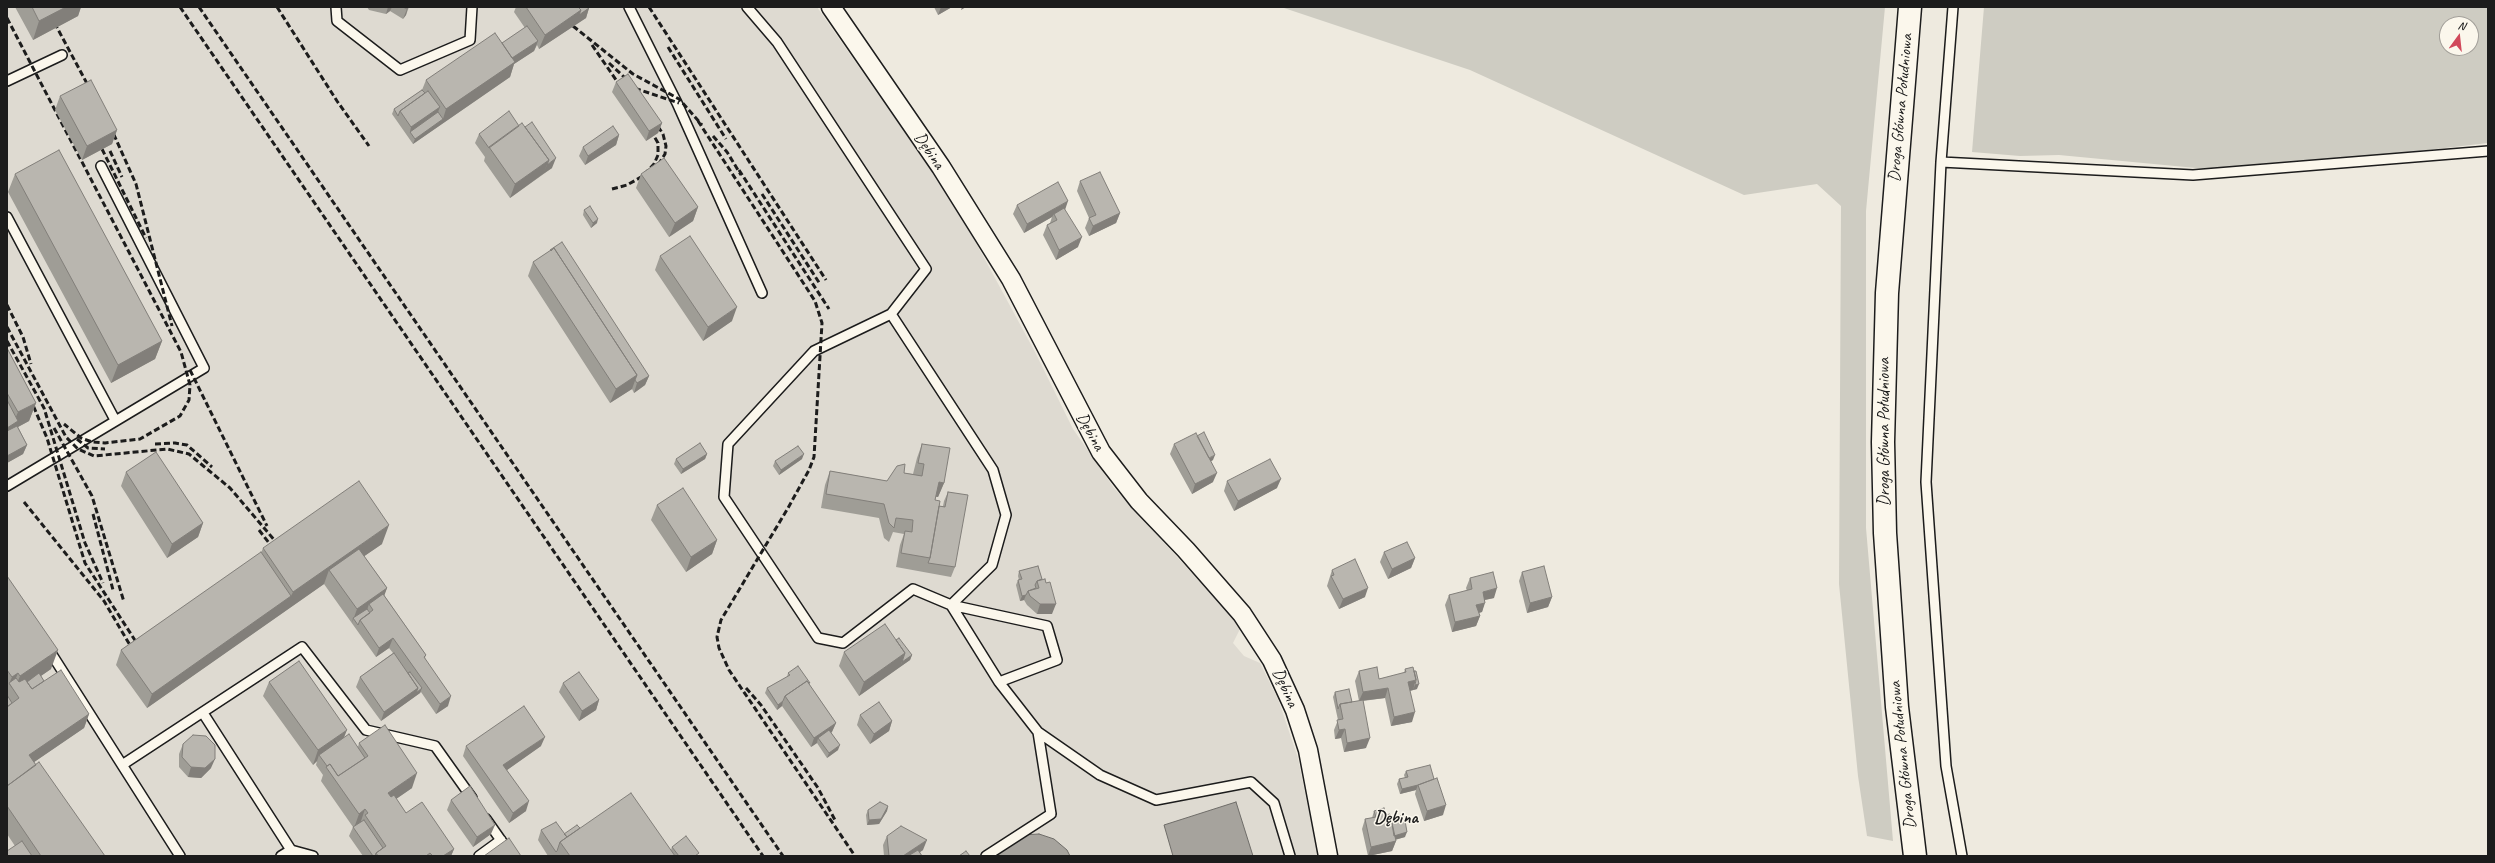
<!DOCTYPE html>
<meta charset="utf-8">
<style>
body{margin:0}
#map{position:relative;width:2495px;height:863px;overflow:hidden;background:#eeeadf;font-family:Caveat,sans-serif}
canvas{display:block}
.frame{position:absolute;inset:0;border:8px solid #1c1c1c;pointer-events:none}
.north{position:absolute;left:2439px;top:16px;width:40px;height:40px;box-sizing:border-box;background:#fbf7ec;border:1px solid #a29f99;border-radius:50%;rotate:15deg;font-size:11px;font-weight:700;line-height:16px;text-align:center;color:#1c1c1c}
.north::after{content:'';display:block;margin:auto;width:14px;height:18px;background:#d1495b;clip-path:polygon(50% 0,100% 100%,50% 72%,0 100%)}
</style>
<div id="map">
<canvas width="2495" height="863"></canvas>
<div class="frame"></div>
<div class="north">N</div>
</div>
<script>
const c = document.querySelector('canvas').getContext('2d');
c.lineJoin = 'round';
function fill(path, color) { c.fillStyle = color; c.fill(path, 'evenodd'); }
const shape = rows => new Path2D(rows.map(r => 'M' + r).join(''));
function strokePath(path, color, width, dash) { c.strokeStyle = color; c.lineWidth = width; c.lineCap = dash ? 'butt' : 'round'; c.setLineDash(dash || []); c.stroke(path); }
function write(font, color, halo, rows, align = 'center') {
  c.font = font + ' Caveat,sans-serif'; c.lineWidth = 3; c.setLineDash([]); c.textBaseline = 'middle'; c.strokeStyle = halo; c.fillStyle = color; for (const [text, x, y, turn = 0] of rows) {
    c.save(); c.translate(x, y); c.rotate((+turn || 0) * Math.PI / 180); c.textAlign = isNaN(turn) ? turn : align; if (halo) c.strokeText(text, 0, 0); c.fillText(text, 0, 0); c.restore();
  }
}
fill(shape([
 [7,7,817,7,956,206,1035,352,1073,429,1114,488,1241,627,1233,643,1244,656,1260,663,1278,699,1298,758,1318,856,7,856]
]), '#dedad1');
fill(shape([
 [1281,7,1885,7,1866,211,1866,528,1893,841,1867,836,1858,776,1839,584,1841,206,1817,184,1744,195,1470,70],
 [1984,7,2488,7,2488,143,2238,172,2059,155,2020,156,1972,152],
 [2447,24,2471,24,2471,48,2447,48]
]), '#ceccc2');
const water = shape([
 [1236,802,1253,856,1173,856,1164,825,1236,802],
 [1039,834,1054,839,1067,850,1070,856,996,856,1007,843,1022,835,1039,834]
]);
fill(water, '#a6a39d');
strokePath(water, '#6f6d69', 1);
const service = shape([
 [336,7,337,21,400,70,470,40,472,7],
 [629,7,677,103,762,293],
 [747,7,777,42,926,269,891,314,814,351,728,444,724,497,818,638,843,643,913,589,951,605,992,565,1006,515,993,470,891,314],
 [7,81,62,55],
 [1941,162,1953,7],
 [7,217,115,420],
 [7,486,204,368,101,166],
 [951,605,999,682,1038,732,1100,775,1156,800,1251,782,1274,803,1290,856],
 [951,605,1047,626,1057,660,999,682],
 [49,650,180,856],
 [203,713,291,850,313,856],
 [122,765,302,647,366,730,435,746,472,798],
 [486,819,512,856],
 [281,856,291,850],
 [479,856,501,840],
 [986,856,1051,814,1038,732],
 [1962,856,1946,766,1926,482,1941,162,2193,175,2488,151]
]);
const minor = shape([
 [831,7,941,167,1011,279,1101,452,1139,501,1186,550,1242,614,1272,660,1295,710,1308,750,1328,856]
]);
const secondary = shape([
 [1910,7,1887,293,1883,442,1885,533,1897,707,1915,856]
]);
strokePath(service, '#1c1c1c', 12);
strokePath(minor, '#1c1c1c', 21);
strokePath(secondary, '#1c1c1c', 25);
strokePath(service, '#fbf7ec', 9);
strokePath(minor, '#fbf7ec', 18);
strokePath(secondary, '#fbf7ec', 22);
strokePath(shape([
 [46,7,91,91],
 [180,7,763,856],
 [199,7,783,856],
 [277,7,337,101,369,146],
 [649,7,826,280],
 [7,18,181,352,190,385,189,400,180,416,140,439,105,443,92,442,81,438,64,424],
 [573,26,633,74,679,99,702,125],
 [592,45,623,90],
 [668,47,726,139],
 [609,63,637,89,679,103],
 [653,119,663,134,666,146,665,154,658,165],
 [698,121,815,301,822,323,814,457,809,470,788,508,721,620,717,637,719,648,729,670,855,856],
 [110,126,136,184,172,326],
 [713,136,727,152,741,175],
 [102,149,146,238],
 [110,151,122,177],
 [739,170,829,309],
 [612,189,627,185,643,176,654,164,658,155,658,143,648,126],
 [762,194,820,284],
 [7,305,23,337,31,364],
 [7,327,66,437,78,449,94,456,167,449,189,454,230,488,282,549],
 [7,341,44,408,85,543,103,583],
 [190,370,267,526],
 [30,398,47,438,85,563,140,648],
 [54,428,92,496,124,602],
 [77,439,88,448,105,449],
 [155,444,175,443,187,445,212,467],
 [24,502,104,601,134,652],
 [93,514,113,590],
 [259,530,276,552],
 [746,688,761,705,818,788,835,820]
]), '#1c1c1c', 3, [6, 3]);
fill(shape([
 [15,7,81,7,78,16,33,40],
 [367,7,409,7,406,15,403,19,390,11,386,14,369,10],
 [516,7,589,7,589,8,586,18,539,49,537,45,534,51,514,64,510,77,413,144,392,114,394,109,422,90,426,80,502,43,525,28,514,12],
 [934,7,952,7,938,15],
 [616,82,662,123,658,133,646,141,612,92],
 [60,96,117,130,112,144,82,160,55,110],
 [519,126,552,168,510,198,484,161,485,157,475,143,479,134],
 [619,135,616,145,585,165,579,156,583,147],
 [15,174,162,341,155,359,111,383,8,192],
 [641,174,698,207,693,221,669,237,636,188],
 [1080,181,1120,213,1116,223,1089,236,1085,228,1089,218,1077,191],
 [1017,205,1065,210,1078,247,1056,260,1043,235,1047,225,1050,223,1052,217,1024,233,1013,214],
 [584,210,597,223,591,228,583,215],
 [550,250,649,376,645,385,634,393,632,389,610,403,528,276,533,262,550,251],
 [660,256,732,321,703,341,655,270],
 [7,348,36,403,29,421,18,427,27,445,23,454,7,463],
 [922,444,944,483,938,497,936,497,935,500,939,506,943,506,944,501,948,492,955,567,951,577,896,567,900,545,904,534,893,532,889,542,884,538,879,518,821,508,825,485,830,471,887,481,904,473,913,474,917,458],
 [1174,444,1213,460,1211,461,1213,482,1192,494,1170,454],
 [707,454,705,459,681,474,674,464,676,459],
 [802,459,779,475,773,466,775,461],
 [126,472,203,523,198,537,167,558,121,486],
 [1227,481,1277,488,1234,511,1224,491],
 [657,505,717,540,712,554,686,572,651,520],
 [382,544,364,556,387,588,384,595,426,655,425,658,448,706,436,714,421,692,420,693,381,721,356,687,360,677,393,653,389,648,376,657,324,584,147,708,116,665,121,650,261,553,263,548],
 [1384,552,1415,558,1411,568,1388,579,1380,562],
 [1038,566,1052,614,1037,614,1027,605,1024,600,1020,601,1016,585,1018,580,1019,580,1018,576,1019,571],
 [1332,570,1365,597,1339,609,1327,586],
 [1522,572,1552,597,1548,607,1527,613,1519,581],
 [7,576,51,669,41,676,44,681,89,714,84,728,34,762,105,856,7,856,15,846,7,834],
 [1470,578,1494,598,1485,600,1482,612,1479,613,1480,616,1476,626,1452,632,1445,605,1449,595,1467,591,1466,588],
 [896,640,912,655,910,660,859,696,839,666,844,652],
 [1405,669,1417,689,1410,691,1412,722,1391,726,1385,698,1363,701,1366,748,1344,752,1341,738,1335,739,1334,730,1338,720,1333,697,1335,692,1352,702,1359,701,1355,681,1359,671,1379,679,1404,673],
 [788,673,810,683,809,684,836,723,831,733,838,750,827,758,817,743,811,747,782,706,777,710,765,693,767,688,787,677],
 [269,682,344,738,358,747,359,743,412,788,396,799,406,813,454,849,451,856,363,856,349,836,353,827,321,781,323,775,316,765,317,761,313,765,263,696],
 [563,683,599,700,596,710,579,721,559,692],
 [860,715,892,721,889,731,870,744,857,725],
 [183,744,211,768,201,778,188,777,179,767,179,754],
 [466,746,541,746,507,770,526,811,509,823,463,756],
 [1406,771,1443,815,1424,821,1415,794,1416,790,1400,794,1397,784,1399,779,1405,778,1404,775],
 [451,800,491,834,473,847,447,810],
 [888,806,887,811,879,824,867,825,866,815,868,810],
 [1374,811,1386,815,1405,837,1395,840,1396,841,1392,851,1368,856,1362,829,1365,819,1372,818],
 [580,828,671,850,672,847,698,856,548,856,538,840,541,830,564,834],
 [887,836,923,850,920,852,922,856,884,856,883,845]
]), '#9f9d96');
fill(shape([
 [66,7,81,7,78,16,33,40,39,21],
 [388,7,392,7,390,11,386,14],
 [408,7,406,15,403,19,407,9],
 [941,7,952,7,938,15],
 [962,7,966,7,961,10],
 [589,8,586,18,539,49,545,35,581,10],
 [538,41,534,51,514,64,510,77,413,144,415,139,443,119,446,109,509,60],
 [440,107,436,117,410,132,411,127],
 [662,123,658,133,646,141,649,131],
 [117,130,112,144,82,160,87,146],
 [619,135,616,145,585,165,588,156],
 [556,158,552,168,543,174,547,165],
 [549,160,543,174,510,198,515,184],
 [1068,201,1065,210,1054,214,1052,217,1024,233,1027,224],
 [698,207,693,221,669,237,675,223],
 [1120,213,1116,223,1089,236,1093,226],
 [598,219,597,223,591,228,593,223],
 [1082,237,1078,247,1056,260,1059,250],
 [737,307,732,321,703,341,708,327],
 [162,341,155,359,111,383,118,365],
 [637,375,632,389,610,403,616,389],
 [649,376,645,385,634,393,637,383],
 [36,403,29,421,16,428,7,439,7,428,13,424,18,412],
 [27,445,23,454,7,463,7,456],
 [707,454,705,459,681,474,683,469],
 [804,454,802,459,779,475,781,470],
 [1215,455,1213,460,1204,465,1206,460],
 [1217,473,1213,482,1192,494,1195,484],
 [1281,479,1277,488,1234,511,1238,501],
 [939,482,944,483,938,497,934,496],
 [203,523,198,537,167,558,172,544],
 [389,525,382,544,334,577,329,570,324,584,147,708,152,694,291,596,293,592],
 [717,540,712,554,686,572,691,557],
 [1415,558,1411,568,1388,579,1392,569],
 [387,588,382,602,369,604,366,613,353,618,352,623,357,609],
 [1368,588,1365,597,1339,609,1343,599],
 [1497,588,1494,598,1479,601,1483,592],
 [1026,595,1024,600,1020,601,1022,596],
 [1552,597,1548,607,1527,613,1530,603],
 [1485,603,1482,612,1473,614,1476,605],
 [1040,604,1056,604,1052,614,1037,614],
 [1480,616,1476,626,1452,632,1455,622],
 [393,638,389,648,376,657,379,648],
 [58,650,51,669,26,686,14,691,20,676],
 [905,653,900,667,859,696,864,682],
 [912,655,910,660,900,667,902,662],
 [18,673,12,688,9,684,12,677],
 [1416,680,1413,690,1405,692,1408,682],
 [1419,684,1417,689,1413,690,1415,685],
 [418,688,422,688,420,693,381,721,384,712],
 [1388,688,1385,698,1359,701,1363,692],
 [451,696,448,706,436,714,440,704],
 [599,700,596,710,579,721,582,711],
 [783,701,782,706,777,710,778,705],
 [1415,712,1412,722,1391,726,1394,717],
 [89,714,84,728,24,769,29,755],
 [892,721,889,731,870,744,874,734],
 [836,723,832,732,820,741,818,738,817,743,811,747,814,738],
 [1345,729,1341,738,1335,739,1339,730],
 [347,730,341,745,319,755,317,761,313,765,318,750],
 [545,737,541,746,500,775,503,765],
 [1370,738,1366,748,1344,752,1347,743],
 [840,745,838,750,827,758,829,753],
 [215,759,211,768,201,778,188,777,191,767],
 [417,773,412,788,383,808,388,793],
 [1418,785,1416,790,1400,794,1402,789],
 [529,801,526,811,509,823,513,813],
 [1446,805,1443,815,1424,821,1427,811],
 [888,806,887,811,879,824,867,825,869,820],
 [365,809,360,824,354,828,359,814],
 [495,825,491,834,473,847,477,837],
 [1407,832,1405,837,1390,841,1392,836],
 [927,840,923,850,914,856,903,856],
 [1396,841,1392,851,1368,856,1371,847],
 [454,849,451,856,443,856]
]), '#827f7a');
const building = shape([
 [32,7,66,7,39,21,32,7],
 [403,7,408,7,407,9,403,7],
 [526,7,578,7,581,10,545,35,526,7],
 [578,7,589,7,589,8,579,15,581,10,578,7],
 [527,26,538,41,512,58,502,43,527,26],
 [495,33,515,62,446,109,426,80,495,33],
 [628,74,662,123,649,131,616,82,628,74],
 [91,80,117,130,87,146,60,96,91,80],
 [422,90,425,93,400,111,398,116,394,109,422,90],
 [428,91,440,107,411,127,400,111,428,91],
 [509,111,519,126,489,148,479,134,509,111],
 [438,112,443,119,415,139,410,132,438,112],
 [532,122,556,158,547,165,549,160,525,127,532,122],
 [522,123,549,160,515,184,489,147,522,123],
 [613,126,619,135,588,156,583,147,613,126],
 [59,150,162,341,118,365,15,174,59,150],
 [664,158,698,207,675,223,641,174,664,158],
 [1100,172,1120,213,1093,226,1089,218,1096,215,1080,181,1100,172],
 [1058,182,1068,201,1027,224,1017,205,1058,182],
 [590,206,598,219,593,223,584,210,590,206],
 [1064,208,1082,237,1059,250,1047,225,1057,220,1054,214,1064,208],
 [690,236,737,307,708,327,660,256,690,236],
 [562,242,649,376,637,383,635,380,637,375,554,248,551,251,550,250,562,242],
 [554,248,637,375,616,389,533,262,554,248],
 [7,348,36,403,18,412,7,393,7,348],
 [7,400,18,421,7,428,7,400],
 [17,426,27,445,7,456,7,431,17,426],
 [1204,432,1215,455,1209,458,1197,436,1204,432],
 [1196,433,1217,473,1195,484,1174,444,1196,433],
 [700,443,707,454,683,469,676,459,700,443],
 [922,444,950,448,944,483,939,482,935,500,940,501,930,558,901,553,905,531,912,532,913,520,896,518,894,528,889,523,884,504,826,494,830,471,887,481,897,466,905,464,904,473,922,476,924,464,918,463,922,444],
 [798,446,804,454,781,470,775,461,798,446],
 [156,452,203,523,172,544,126,472,156,452],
 [1270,459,1281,479,1238,501,1227,481,1270,459],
 [359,481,389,525,293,592,263,548,359,481],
 [683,488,717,540,691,557,657,505,683,488],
 [948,492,968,495,955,567,928,563,930,558,939,506,945,507,948,492],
 [1407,542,1415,558,1392,569,1384,552,1407,542],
 [359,549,387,588,357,609,329,570,359,549],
 [261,552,291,596,152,694,121,650,261,552],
 [1355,559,1368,588,1343,599,1331,576,1334,575,1332,570,1355,559],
 [1038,566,1042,579,1037,581,1035,585,1036,588,1028,591,1026,595,1022,596,1018,580,1022,579,1019,571,1038,566],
 [1544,566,1552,597,1530,603,1522,572,1544,566],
 [1493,572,1497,588,1483,592,1485,603,1476,605,1480,616,1455,622,1449,595,1472,589,1470,578,1493,572],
 [7,576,58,650,20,676,18,673,12,677,7,670,7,576],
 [1045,579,1046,583,1050,582,1056,604,1040,604,1030,596,1028,591,1039,588,1037,581,1045,579],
 [383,594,426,655,424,657,451,696,440,704,393,638,379,648,360,620,373,610,369,604,383,594],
 [367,609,370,613,360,620,358,625,353,618,367,609],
 [885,624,905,653,864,682,844,652,885,624],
 [899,638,912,655,902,662,905,653,896,640,899,638],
 [394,653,418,688,384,712,360,677,394,653],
 [299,661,347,730,318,750,269,682,299,661],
 [798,666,810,683,809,683,807,681,785,696,783,701,778,705,767,688,790,675,788,673,798,666],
 [1377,667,1379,679,1406,672,1405,669,1413,667,1416,680,1408,682,1415,712,1394,717,1388,688,1363,692,1359,671,1377,667],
 [61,670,89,714,29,755,36,765,7,786,7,707,19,698,9,683,16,678,19,682,25,679,32,689,61,670],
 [1414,671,1416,671,1419,684,1415,685,1416,680,1414,671],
 [410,672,422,688,416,693,418,688,408,673,410,672],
 [579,672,599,700,582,711,563,683,579,672],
 [39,673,44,681,32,689,27,682,39,673],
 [807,681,836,723,814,738,785,696,807,681],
 [1349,689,1352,702,1340,704,1338,709,1335,692,1349,689],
 [7,695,12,703,7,707,7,695],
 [1363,700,1370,738,1347,743,1345,729,1339,730,1337,720,1343,719,1340,704,1363,700],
 [879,702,892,721,874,734,860,715,879,702],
 [524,706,545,737,503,765,529,801,513,813,466,746,524,706],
 [385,725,417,773,388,793,391,797,394,795,406,813,422,802,454,849,443,856,433,856,430,853,426,856,378,856,376,853,386,846,365,815,368,813,365,809,359,814,326,767,330,764,338,776,368,756,359,743,385,725],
 [829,730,840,745,829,753,818,738,829,730],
 [349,734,365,758,338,776,330,764,327,766,319,755,349,734],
 [193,735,206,736,215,745,215,759,205,768,191,767,182,757,183,744,193,735],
 [39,762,105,856,41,856,7,806,7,786,39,762],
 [1430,765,1434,779,1418,785,1402,789,1399,779,1408,777,1406,771,1430,765],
 [1437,778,1446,805,1427,811,1418,785,1437,778],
 [470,786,495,825,477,837,451,800,470,786],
 [631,793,675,856,570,856,560,842,631,793],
 [880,802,888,806,881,819,869,820,868,810,880,802],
 [1384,808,1386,815,1390,814,1396,841,1371,847,1365,819,1376,817,1374,811,1384,808],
 [1404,815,1407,832,1394,836,1391,818,1404,815],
 [364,820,383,848,376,853,375,856,373,856,353,827,364,820],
 [556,822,567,837,560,842,557,851,556,852,541,830,556,822],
 [577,825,580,828,567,837,564,834,577,825],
 [901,826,927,840,903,856,889,856,887,836,901,826],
 [686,836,699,853,695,856,679,856,672,847,686,836],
 [509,838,521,856,484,856,509,838],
 [22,841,32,856,7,856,7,851,22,841],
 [918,850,922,856,908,856,918,850],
 [966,851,970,856,959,856,966,851]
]);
fill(building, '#b9b6af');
strokePath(building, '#827f7a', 1);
write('17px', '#1c1c1c', '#fbf7ec', [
 ["Droga Główna Południowa",1901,108,-85],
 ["Dębina",929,151,56],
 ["Dębina",1090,432,61],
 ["Droga Główna Południowa",1885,432,-90],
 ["Dębina",1285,688,66],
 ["Droga Główna Południowa",1903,755,-96]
]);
write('bold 18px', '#1c1c1c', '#fbf7ec', [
 ["Dębina",1396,818]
]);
</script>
